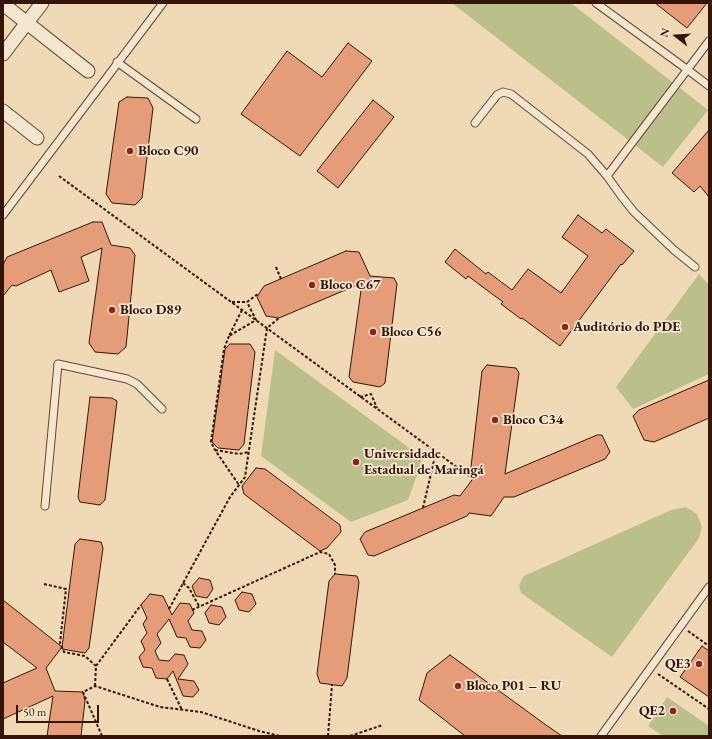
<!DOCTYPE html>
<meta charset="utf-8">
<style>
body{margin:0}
#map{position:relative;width:712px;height:739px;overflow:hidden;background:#f0dab5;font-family:"EB Garamond",serif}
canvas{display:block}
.frame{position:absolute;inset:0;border:4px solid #351509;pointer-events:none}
.north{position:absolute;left:656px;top:16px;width:40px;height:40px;-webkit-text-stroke:3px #f5e7cf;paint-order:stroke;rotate:287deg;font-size:11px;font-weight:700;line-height:16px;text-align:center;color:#351509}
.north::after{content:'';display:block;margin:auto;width:14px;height:18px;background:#351509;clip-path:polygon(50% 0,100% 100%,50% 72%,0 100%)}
.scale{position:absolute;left:16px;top:705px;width:83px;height:18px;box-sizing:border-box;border:2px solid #351509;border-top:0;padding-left:5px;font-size:12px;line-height:14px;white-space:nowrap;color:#351509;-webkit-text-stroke:3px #f5e7cf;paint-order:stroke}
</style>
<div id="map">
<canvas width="712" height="739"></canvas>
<div class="frame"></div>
<div class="north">N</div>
<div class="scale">50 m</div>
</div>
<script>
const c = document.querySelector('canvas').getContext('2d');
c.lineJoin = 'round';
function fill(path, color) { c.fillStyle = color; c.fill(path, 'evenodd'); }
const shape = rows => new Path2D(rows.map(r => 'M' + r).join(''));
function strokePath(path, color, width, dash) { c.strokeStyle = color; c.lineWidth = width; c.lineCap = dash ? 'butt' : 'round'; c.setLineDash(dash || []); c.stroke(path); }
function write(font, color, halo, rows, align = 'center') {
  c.font = font + ' "EB Garamond",serif'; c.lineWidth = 3.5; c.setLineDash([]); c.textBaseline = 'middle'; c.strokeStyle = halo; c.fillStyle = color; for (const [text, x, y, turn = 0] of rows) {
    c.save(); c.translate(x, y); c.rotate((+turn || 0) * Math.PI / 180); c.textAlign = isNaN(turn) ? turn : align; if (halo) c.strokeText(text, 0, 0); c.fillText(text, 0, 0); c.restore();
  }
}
fill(shape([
 [452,3,571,3,708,110,663,167],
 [699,274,709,285,709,374,633,409,616,387],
 [275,350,423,458,408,500,351,522,261,456],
 [686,507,697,514,702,527,699,538,612,657,521,593,519,585,524,576,671,510],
 [667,697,709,726,709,736,663,736,648,726]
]), '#bbbf8c');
const building = shape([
 [655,3,707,3,687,28,655,3],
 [348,43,372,61,300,156,241,114,287,51,322,77,348,43],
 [127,97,148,98,153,108,142,198,135,205,112,203,106,194,119,102,127,97],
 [373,100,394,117,338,188,317,171,373,100],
 [709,130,709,197,700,186,694,192,672,173,709,130],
 [578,215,602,233,606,229,634,251,622,265,621,264,560,346,522,318,521,319,501,304,503,302,468,276,466,279,445,262,455,249,486,274,488,272,512,290,528,269,561,293,588,256,562,237,578,215],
 [93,222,102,222,111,245,130,248,135,255,126,347,118,354,95,352,89,343,102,248,81,257,89,281,59,292,51,270,16,286,12,285,3,296,3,265,7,257,93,222],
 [346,251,359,252,370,276,394,278,397,284,385,383,380,387,353,382,349,377,362,283,279,318,266,316,257,297,264,286,346,251],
 [230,344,250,344,255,352,244,444,239,450,218,448,212,442,225,349,230,344],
 [487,365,516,368,519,373,505,474,597,435,602,435,610,452,605,459,514,497,504,497,491,516,469,513,467,516,374,556,368,555,360,539,365,532,454,495,460,496,475,476,471,467,482,371,487,365],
 [709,380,709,418,654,442,644,440,633,416,639,410,709,380],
 [90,397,112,398,117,401,105,500,100,505,80,502,78,497,90,397],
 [256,468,265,469,340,525,341,532,327,548,320,551,244,494,242,486,256,468],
 [80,539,101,542,103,548,89,648,85,653,62,649,62,647,46,668,55,691,83,692,85,701,81,736,47,736,53,696,3,719,3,683,37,668,3,642,3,600,62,647,75,544,80,539],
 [335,574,357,576,359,582,347,678,342,686,320,683,317,674,329,581,335,574],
 [199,578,210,580,213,589,207,598,196,596,192,586,199,578],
 [242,592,252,594,256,604,249,612,239,610,235,600,242,592],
 [150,594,163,596,172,615,180,603,190,604,194,613,188,621,192,630,202,631,206,640,200,648,190,647,186,638,177,637,169,619,157,634,161,643,155,651,159,660,169,661,175,654,184,655,188,664,178,679,194,681,199,690,193,697,183,696,173,671,167,679,156,678,152,668,143,667,139,657,145,650,141,641,147,633,143,624,147,618,141,605,150,594],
 [211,605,222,607,226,617,219,625,209,623,205,613,211,605],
 [702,646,709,651,709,697,680,677,702,646],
 [450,655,546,725,562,736,465,736,419,700,427,673,450,655]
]);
fill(building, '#e49d78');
strokePath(building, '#351509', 1);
const service = shape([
 [596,3,688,70,709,86],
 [117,62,196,119],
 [475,123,497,95,503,92,511,94,588,154,607,176,622,197,634,212,674,250,695,267],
 [607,176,709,41],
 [3,215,163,3],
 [45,506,58,364,127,379,137,384,162,409],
 [601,736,709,587]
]);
const minor = shape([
 [3,4,88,71],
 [3,54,42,3],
 [3,111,37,138]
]);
strokePath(service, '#644634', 9);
strokePath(minor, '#644634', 15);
strokePath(shape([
 [59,176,473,479],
 [276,267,281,279],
 [232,302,247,302,259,293],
 [242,310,229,336,256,320,247,302],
 [229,336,224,349,211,442,215,450,239,485],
 [360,397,371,394,377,408],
 [215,450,239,454,249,452],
 [423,508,436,452],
 [183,583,189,588,199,606],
 [44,584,66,589,60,643,64,652,85,656,96,666],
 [169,609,230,497,245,477,267,328,279,318],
 [192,610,320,552,329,554,335,565,335,574],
 [688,631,709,646],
 [658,674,709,709],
 [167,679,182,710],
 [95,686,96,666,141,605],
 [102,736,83,692,95,686,160,707,201,712,259,731,280,736],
 [328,736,332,685],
 [350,736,383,725]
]), '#351509', 2, [3, 2]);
strokePath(service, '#f5e7cf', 7);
strokePath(minor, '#f5e7cf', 13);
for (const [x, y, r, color] of [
 [130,151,4,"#8f2418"],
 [312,285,4,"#8f2418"],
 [112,310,4,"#8f2418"],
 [565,327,4,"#8f2418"],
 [373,332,4,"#8f2418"],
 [495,420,4,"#8f2418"],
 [356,462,4,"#8f2418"],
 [699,664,4,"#8f2418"],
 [458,686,4,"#8f2418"],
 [673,711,4,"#8f2418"]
]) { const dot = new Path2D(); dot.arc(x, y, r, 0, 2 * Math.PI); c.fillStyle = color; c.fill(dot); strokePath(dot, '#f5e7cf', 1.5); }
write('bold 14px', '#351509', '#f5e7cf', [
 ["Bloco C90",138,151],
 ["Bloco C67",320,285],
 ["Bloco D89",120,310],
 ["Auditório do PDE",573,327],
 ["Bloco C56",381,332],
 ["Bloco C34",503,420],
 ["Universidade",364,454],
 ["Estadual de Maringá",364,470],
 ["QE3",691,664,"right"],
 ["Bloco P01 – RU",466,686],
 ["QE2",665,711,"right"]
], 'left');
</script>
